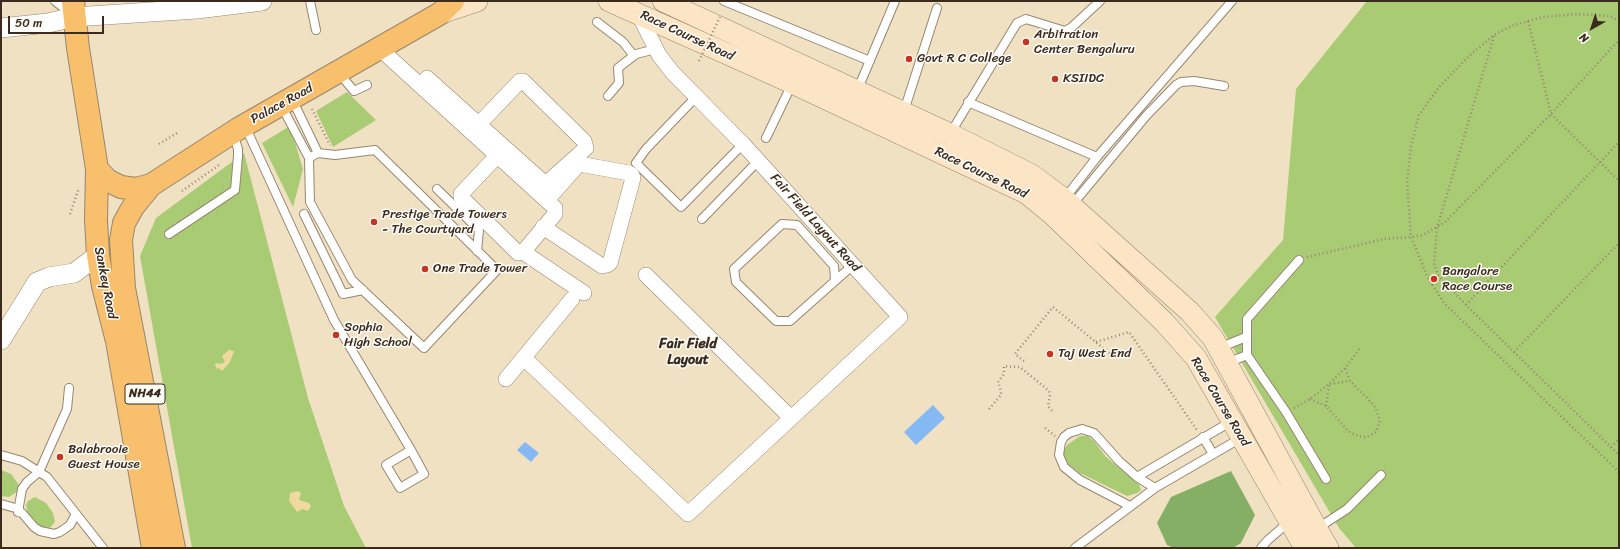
<!DOCTYPE html>
<style>
body{margin:0}
#map{position:relative;width:1620px;height:549px;overflow:hidden;background:#f1e1c3;font-family:Sriracha,sans-serif}
canvas{display:block}
.frame{position:absolute;inset:0;border:2px solid #3b2a1e;pointer-events:none}
.north{position:absolute;left:1572px;top:8px;width:40px;height:40px;-webkit-text-stroke:3px #fdfcf7;paint-order:stroke;rotate:219deg;font-size:11px;font-weight:700;line-height:16px;text-align:center;color:#3b2a1e}
.north::after{content:'';display:block;margin:auto;width:14px;height:18px;background:#3b2a1e;clip-path:polygon(50% 0,100% 100%,50% 72%,0 100%)}
.scale{position:absolute;left:8px;top:16px;width:96px;height:18px;box-sizing:border-box;border:2px solid #3b2a1e;border-top:0;padding-left:5px;font-size:12px;line-height:14px;white-space:nowrap;color:#3b2a1e;-webkit-text-stroke:3px #fdfcf7;paint-order:stroke}
</style>
<div id="map">
<canvas width="1620" height="549"></canvas>
<div class="frame"></div>
<div class="north">N</div>
<div class="scale">50 m</div>
</div>
<script>
const c = document.querySelector('canvas').getContext('2d');
c.lineJoin = 'round';
function fill(path, color) { c.fillStyle = color; c.fill(path, 'evenodd'); }
const shape = rows => new Path2D(rows.map(r => 'M' + r).join(''));
function strokePath(path, color, width, dash) { c.strokeStyle = color; c.lineWidth = width; c.lineCap = dash ? 'butt' : 'round'; c.setLineDash(dash || []); c.stroke(path); }
function write(font, color, halo, rows, align = 'center') {
  c.font = font + ' Sriracha,sans-serif'; c.lineWidth = 3; c.setLineDash([]); c.textBaseline = 'middle'; c.strokeStyle = halo; c.fillStyle = color; for (const [text, x, y, turn = 0] of rows) {
    c.save(); c.translate(x, y); c.rotate((+turn || 0) * Math.PI / 180); c.textAlign = isNaN(turn) ? turn : align; if (halo) c.strokeText(text, 0, 0); c.fillText(text, 0, 0); c.restore();
  }
}
fill(shape([
 [1367,1,1619,1,1619,548,1356,548,1339,528,1215,317,1283,240,1296,89],
 [347,92,376,120,333,147,316,111],
 [290,126,303,169,293,207,262,143],
 [244,153,308,398,344,506,366,548,192,548,140,256,156,218],
 [1080,436,1088,436,1094,441,1106,457,1139,484,1141,490,1137,493,1127,496,1080,473,1067,463,1063,452,1067,445],
 [1,470,11,474,19,485,18,491,9,497,1,496],
 [35,497,46,503,53,513,55,522,49,529,46,530,38,526,28,515,26,505,28,501]
]), '#a8cb74');
fill(shape([
 [1231,471,1255,515,1241,543,1233,548,1174,548,1167,545,1157,523,1171,497]
]), '#86af66');
fill(shape([
 [229,350,234,351,230,362,222,371,219,368,217,369,215,365,216,363,221,364,225,362,222,356],
 [298,491,301,493,299,500,309,503,311,506,308,511,302,509,297,512,289,501,290,493]
]), '#eeda9e');
fill(shape([
 [933,405,945,418,916,445,904,432],
 [525,442,539,453,531,462,517,450]
]), '#84b9f3');
const service = shape([
 [55,1,70,13],
 [310,1,316,30],
 [724,1,870,61],
 [597,22,623,42,634,56],
 [339,73,354,91,367,85],
 [857,91,895,1],
 [608,96,619,83,618,68,636,54,656,49],
 [696,97,646,149,636,163,681,207,743,144],
 [292,99,318,153],
 [968,102,1097,157],
 [281,105,309,158,310,202,352,280,424,348,497,270,375,150,335,155,318,153,309,158],
 [904,111,937,8],
 [245,126,334,320,411,450,424,474,400,488,386,465,411,450],
 [950,134,1017,23,1026,19,1065,31,1072,27,1100,1],
 [766,138,792,84],
 [437,189,479,230,477,251],
 [1065,198,1097,157,1232,1],
 [1072,205,1146,116,1176,85,1181,82,1194,81,1224,86],
 [304,214,343,294,363,290],
 [702,219,758,161],
 [169,234,235,190,238,156,238,149,233,133],
 [1299,260,1247,319,1247,355,1286,412,1326,479],
 [835,280,834,266,797,225,782,224,734,269,736,282,776,321,790,321,853,265],
 [1219,348,1246,337],
 [1227,363,1247,355],
 [69,388,67,409,39,472,27,482,22,489,18,512,22,513,34,527,40,531,54,534,60,532,70,525,76,514],
 [1203,437,1213,454],
 [1,455,22,461,47,477,103,548],
 [1137,477,1232,421],
 [1,504,19,509],
 [1130,506,1080,480,1064,467,1059,455,1061,442,1064,437,1069,433,1082,429,1094,433,1119,461,1137,477,1155,488],
 [1318,528,1347,509,1381,475],
 [1075,548,1155,488,1241,438],
 [1261,548,1268,540,1290,521]
]);
const minor = shape([
 [379,48,555,208,555,214,523,252,518,253,461,197,461,194,497,156],
 [427,78,542,181,546,182,549,181,586,148,584,141,523,81,520,81,479,124],
 [543,227,602,266,607,265,610,263,633,178,632,175,629,173,579,164,547,200],
 [523,252,584,293],
 [646,275,791,418],
 [524,358,688,514,900,317,743,144,672,72,659,55,638,13],
 [506,379,572,299]
]);
const tertiary = shape([
 [1,28,48,23,74,17,197,9,262,1],
 [1,340,37,282,49,277,74,273,98,255]
]);
const secondary = shape([
 [609,1,792,83,1026,193,1054,216,1164,322,1196,358,1305,548],
 [663,1,950,134,1032,175,1064,199,1190,312,1213,338,1317,529,1328,548],
 [441,13,477,1]
]);
const primary = shape([
 [73,1,78,48,97,169,96,220,98,255,103,286,117,341,153,548],
 [97,169,107,180,121,187,136,189,151,185],
 [174,548,124,288,121,240,124,223,133,207,151,185,238,129,441,13,453,1]
]);
strokePath(service, '#968670', 10);
strokePath(minor, '#968670', 16);
strokePath(tertiary, '#968670', 20);
strokePath(secondary, '#968670', 22);
strokePath(primary, '#968670', 24);
strokePath(shape([
 [1528,21,1551,114,1619,181],
 [1619,21,1610,16,1578,14,1543,17,1511,26,1494,35,1469,56,1439,87,1419,115,1411,146,1407,182,1411,237,1428,278,1444,303,1619,472],
 [1494,36,1437,228,1434,265,1439,276,1466,305,1619,455],
 [312,109,330,145],
 [159,144,177,133],
 [182,191,219,165],
 [70,214,79,188],
 [1307,257,1384,239,1411,237,1423,235,1444,223,1551,114,1619,40],
 [1432,285,1441,278],
 [1466,305,1619,142],
 [1096,342,1129,332,1197,430],
 [1514,352,1619,243],
 [1024,361,1015,354,1053,307,1114,357],
 [1330,384,1350,381],
 [1310,399,1326,406,1348,431,1356,435,1362,437,1367,437,1376,432,1380,421,1375,407,1367,398,1350,381,1345,368],
 [1326,406,1329,385],
 [1294,408,1310,399,1329,384,1345,368,1361,347],
 [989,409,1001,395,1001,391,998,382,1004,374,1004,366,1020,367,1049,391,1050,395,1048,406,1054,413],
 [1045,428,1055,436],
 [1611,447,1619,439]
]), '#968670', 2.5, [1, 3]);
strokePath(service, '#fff', 8);
strokePath(minor, '#fff', 15);
strokePath(tertiary, '#fff', 19);
strokePath(secondary, '#fce5c4', 21);
strokePath(primary, '#f8bf6c', 22);
strokePath(shape([
 [699,61,720,17]
]), '#968670', 2.5, [1, 3]);
for (const [x, y, r, color] of [
 [1026,42,4,"#c8321e"],
 [909,59,4,"#c8321e"],
 [1055,79,4,"#c8321e"],
 [374,222,4,"#c8321e"],
 [425,269,4,"#c8321e"],
 [1434,279,4,"#c8321e"],
 [336,335,4,"#c8321e"],
 [1050,354,4,"#c8321e"],
 [60,457,4,"#c8321e"]
]) { const dot = new Path2D(); dot.arc(x, y, r, 0, 2 * Math.PI); c.fillStyle = color; c.fill(dot); strokePath(dot, '#fdfcf7', 1.5); }
for (const [x, y, w] of [
 [145,394,40]
]) { const box = new Path2D(); box.roundRect(x - w / 2, y - 10, w, 20, 3); c.fillStyle = '#fdfcf7'; c.fill(box); strokePath(box, '#3b2a1e', 1); }
write('bold 12px', '#3b2a1e', null, [
 ["NH44",145,394]
]);
write('13px', '#3b2a1e', '#fdfcf7', [
 ["Arbitration",1034,35],
 ["Center Bengaluru",1034,50],
 ["Govt R C College",917,59],
 ["KSIIDC",1063,79],
 ["Prestige Trade Towers",382,215],
 ["- The Courtyard",382,230],
 ["One Trade Tower",433,269],
 ["Bangalore",1442,272],
 ["Race Course",1442,287],
 ["Sophia",344,328],
 ["High School",344,343],
 ["Taj West End",1058,354],
 ["Balabrooie",68,450],
 ["Guest House",68,465]
], 'left');
write('13px', '#3b2a1e', '#fdfcf7', [
 ["Race Course Road",687,36,25],
 ["Palace Road",282,104,-29],
 ["Race Course Road",981,173,26],
 ["Fair Field Layout Road",815,223,48],
 ["Sankey Road",105,283,79],
 ["Race Course Road",1220,402,59]
]);
write('bold 14px', '#3b2a1e', '#fdfcf7', [
 ["Fair Field",688,344],
 ["Layout",688,360]
]);
</script>
